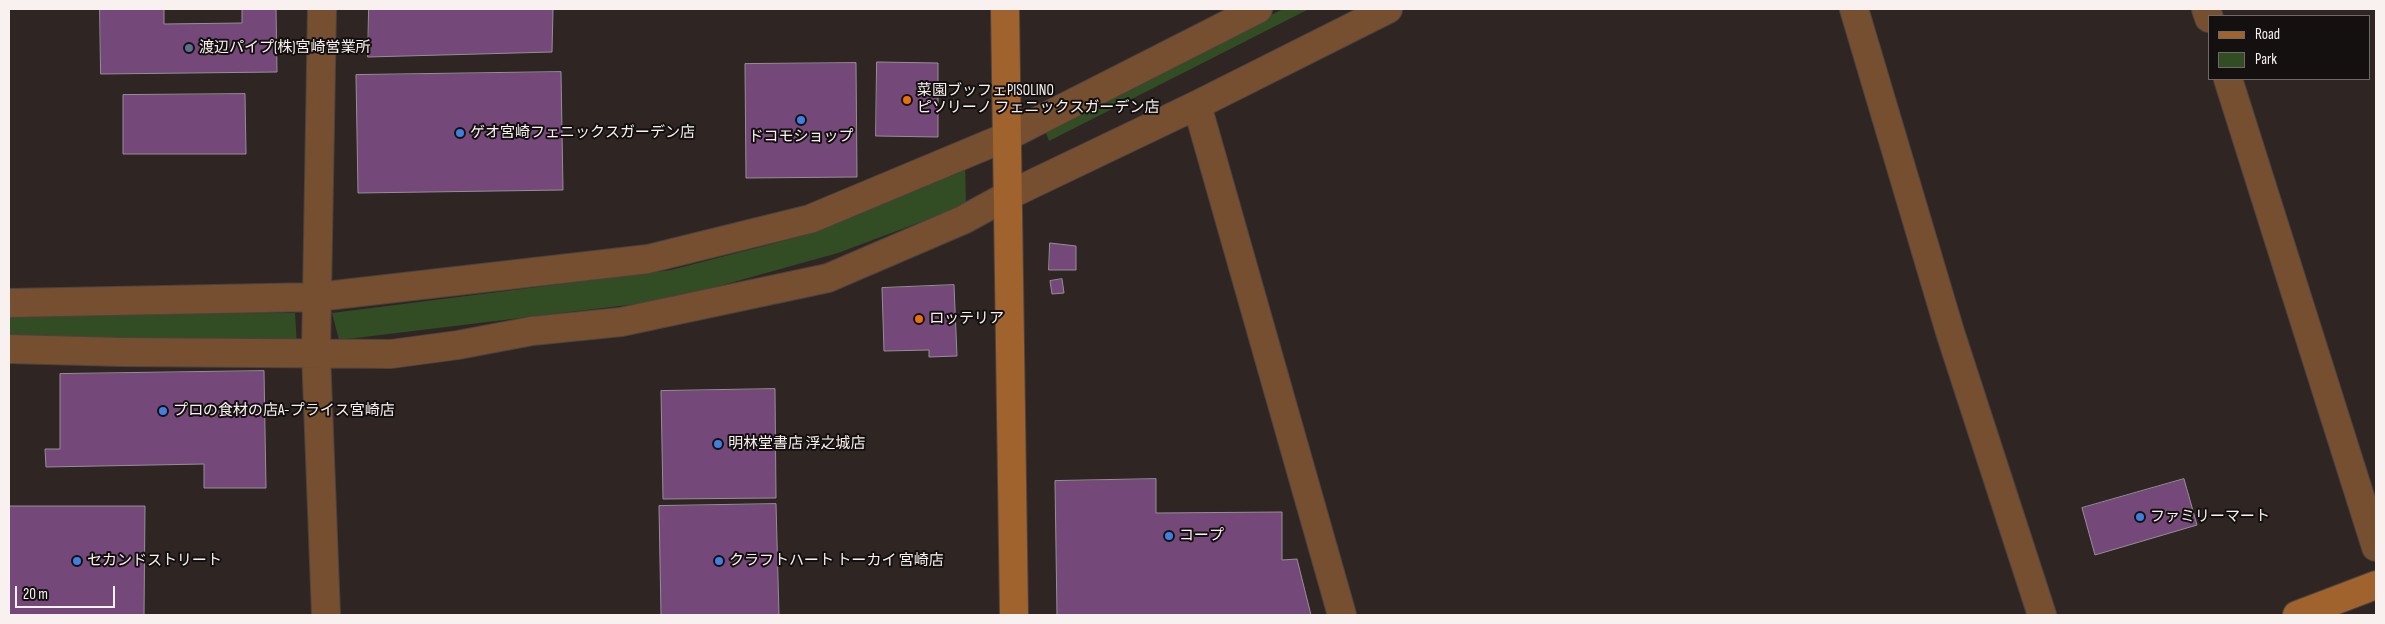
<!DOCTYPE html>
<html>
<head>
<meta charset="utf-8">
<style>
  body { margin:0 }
  #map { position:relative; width:2385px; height:624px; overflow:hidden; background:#2f2623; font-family:"Sofia Sans Condensed",sans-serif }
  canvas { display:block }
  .frame { position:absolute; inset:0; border:10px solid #f8f1ef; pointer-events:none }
  .legend { position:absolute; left:2208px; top:15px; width:162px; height:65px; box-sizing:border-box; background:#14100f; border:1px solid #6f6a69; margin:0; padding:6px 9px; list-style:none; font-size:15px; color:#f8f1ef }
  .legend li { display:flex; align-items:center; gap:10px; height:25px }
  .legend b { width:25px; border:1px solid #6f6a69 }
  .scale { position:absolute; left:15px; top:586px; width:100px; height:22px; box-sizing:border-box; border:2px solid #f8f1ef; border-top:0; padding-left:6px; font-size:15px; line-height:18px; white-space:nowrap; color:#f8f1ef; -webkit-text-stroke:4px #14100f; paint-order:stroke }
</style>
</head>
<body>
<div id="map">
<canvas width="2385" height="624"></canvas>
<div class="frame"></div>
<ul class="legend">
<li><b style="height:6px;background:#a0632d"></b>Road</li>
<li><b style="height:14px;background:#324c24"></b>Park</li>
</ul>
<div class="scale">20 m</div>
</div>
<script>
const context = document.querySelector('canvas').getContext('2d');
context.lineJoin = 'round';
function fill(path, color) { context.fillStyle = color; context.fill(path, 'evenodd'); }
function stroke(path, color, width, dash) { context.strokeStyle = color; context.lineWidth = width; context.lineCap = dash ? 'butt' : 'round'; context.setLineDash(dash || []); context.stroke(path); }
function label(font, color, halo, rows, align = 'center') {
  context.font = font + ' "Sofia Sans Condensed","Noto Sans JP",sans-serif'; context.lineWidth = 4; context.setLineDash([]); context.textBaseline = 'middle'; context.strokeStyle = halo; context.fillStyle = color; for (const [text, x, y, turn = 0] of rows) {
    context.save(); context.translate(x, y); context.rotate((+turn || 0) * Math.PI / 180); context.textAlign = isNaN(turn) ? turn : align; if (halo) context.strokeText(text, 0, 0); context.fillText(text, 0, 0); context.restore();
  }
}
const green = new Path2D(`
  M1283,9H1309L1049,141L1045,130Z
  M965,163L966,205L838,253L669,300L339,340L332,313L671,270L814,233Z
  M295,313L297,345L9,341V314Z`);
const building = new Path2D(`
  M100,9H164V24L242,23V9H276L277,72L101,74Z
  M369,9H553L552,52L368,57Z
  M877,62L938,63V137L876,136Z
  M856,63L857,177L746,178L745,64Z
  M561,72L563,190L358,193L356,75Z
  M245,94L246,154H123V95Z
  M1050,243L1076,246V270H1049Z
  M1062,279L1064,293L1052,294L1050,281Z
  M954,285L957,356L929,357V350L884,351L882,288Z
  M264,371L266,488H204V464L46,467L45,449H60V374Z
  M775,389L776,498L663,499L661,391Z
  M1156,479V513L1282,512V560L1297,559L1311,615H1057L1055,481Z
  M2184,479L2197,525L2095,555L2082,508Z
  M776,504L779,615H661L659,506Z
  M9,506H145L144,615H9Z`);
const street = new Path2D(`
  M322,9L316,353L326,615
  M1854,9L1950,332L2042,615
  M2206,9L2209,18
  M2228,79L2376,547
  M1197,105L1342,615
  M9,303L317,297L648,259L810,219L1006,137L1258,9
  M9,349L121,352L391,354L458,345L532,331L621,322L828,278L963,220L1007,196L1197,105L1388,9`);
const secondary = new Path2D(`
  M1005,9L1014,615
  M2297,615L2376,585`);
const markers = [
  [189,48,5,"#5c6f8a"],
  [907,100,5,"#e8710a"],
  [801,120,5,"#3f7fe0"],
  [460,133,5,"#3f7fe0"],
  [919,319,5,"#e8710a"],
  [163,411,5,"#3f7fe0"],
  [718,444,5,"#3f7fe0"],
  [2140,517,5,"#3f7fe0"],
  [1169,536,5,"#3f7fe0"],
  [77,561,5,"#3f7fe0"],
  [719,561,5,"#3f7fe0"]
];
const poiNames = [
  ["渡辺パイプ(株)宮崎営業所",199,48],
  ["菜園ブッフェPISOLINO",917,91],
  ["ピソリーノ フェニックスガーデン店",917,108],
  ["ゲオ宮崎フェニックスガーデン店",470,133],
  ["ドコモショップ",801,137,"center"],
  ["ロッテリア",929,319],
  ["プロの食材の店A-プライス宮崎店",173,411],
  ["明林堂書店 浮之城店",728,444],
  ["ファミリーマート",2150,517],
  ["コープ",1179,536],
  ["セカンドストリート",87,561],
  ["クラフトハート トーカイ 宮崎店",729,561]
];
fill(green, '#324c24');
fill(building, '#75487a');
stroke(building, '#968e97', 1);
stroke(street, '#4b4240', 30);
stroke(secondary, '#4b4240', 30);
stroke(street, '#754f2f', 28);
stroke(secondary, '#a0632d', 28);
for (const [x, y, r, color] of markers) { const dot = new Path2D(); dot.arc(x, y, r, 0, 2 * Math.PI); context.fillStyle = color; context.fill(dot); stroke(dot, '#14100f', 2); }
label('15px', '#f8f1ef', '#14100f', poiNames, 'left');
</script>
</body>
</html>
